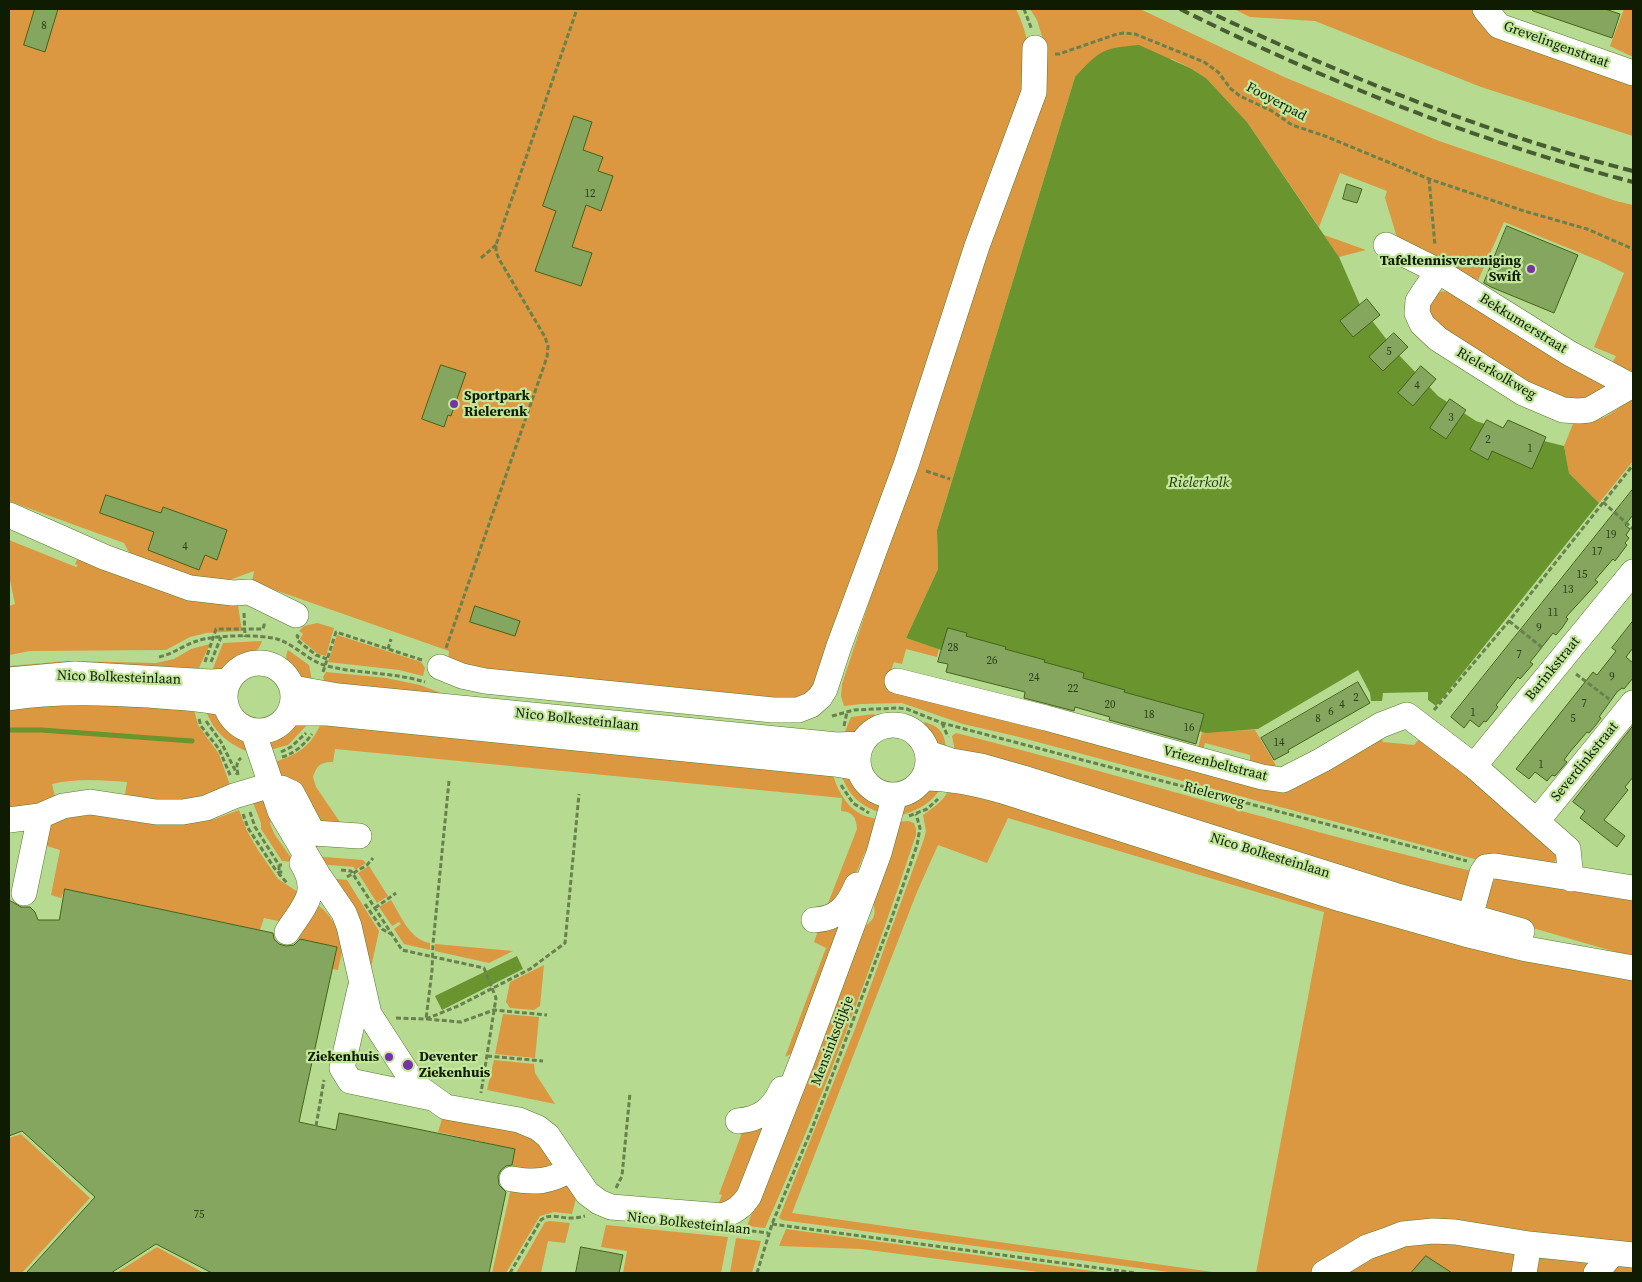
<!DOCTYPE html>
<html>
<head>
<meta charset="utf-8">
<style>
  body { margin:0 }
  #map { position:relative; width:1642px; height:1282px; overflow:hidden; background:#b6da90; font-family:"Source Serif 4",serif }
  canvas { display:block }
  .frame { position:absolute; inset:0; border:10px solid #101c01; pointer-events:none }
</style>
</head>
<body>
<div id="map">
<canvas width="1642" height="1282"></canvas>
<div class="frame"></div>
</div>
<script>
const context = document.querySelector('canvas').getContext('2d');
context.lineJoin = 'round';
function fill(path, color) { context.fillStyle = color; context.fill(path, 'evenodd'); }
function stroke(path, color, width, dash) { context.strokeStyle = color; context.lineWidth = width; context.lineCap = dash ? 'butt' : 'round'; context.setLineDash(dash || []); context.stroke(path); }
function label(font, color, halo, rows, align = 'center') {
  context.font = font + ' "Source Serif 4",serif'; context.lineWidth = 4.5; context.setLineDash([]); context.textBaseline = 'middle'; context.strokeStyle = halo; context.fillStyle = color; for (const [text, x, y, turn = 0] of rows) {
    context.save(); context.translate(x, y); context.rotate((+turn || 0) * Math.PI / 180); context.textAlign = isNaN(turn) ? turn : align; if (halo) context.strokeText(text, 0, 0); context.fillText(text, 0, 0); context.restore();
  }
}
const green = new Path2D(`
  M9,9H1016C1032,43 1029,58 1027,95L819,691L783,704L503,675L448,662L449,651L252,582L254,571L213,586L131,556L124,543L9,501Z
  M1030,9H1140L1284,77L1439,141L1616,201L1633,205V378L1611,365L1616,356L1594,347L1624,273L1600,261L1504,222L1476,285L1399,244L1385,198L1387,191L1340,173L1319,227L1247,122L1206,78L1190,68L1172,59L1075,77L937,530L938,569L906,638L939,649L937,657L906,649L902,664L894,662L886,685L1281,793L1381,736L1383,742L1414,745L1421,737L1557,846V859L1552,864L1482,861L1015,736L963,724L902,703L861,704L844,706L841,696L842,684L988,242L1045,46L1037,20Z
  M1234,9H1476L1625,70L1633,57L1610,46L1624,9H1633V136L1481,87L1315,21L1250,17Z
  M1324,235L1366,250L1339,257Z
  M1456,291L1617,385L1572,407L1468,350L1420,305L1430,292Z
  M1633,398V461L1599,503L1569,473L1564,446L1573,424C1588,422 1601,421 1613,412C1621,408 1624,401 1633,398Z
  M9,540L76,567L78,565L75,564L78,558L237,599L242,631L206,633L190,637L166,650L30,651L9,655V606L15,604L9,576Z
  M317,623L334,628L326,656L318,654L300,639L303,634L299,631L304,626Z
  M337,635L421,662L425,668L423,676L399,670L328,662Z
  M262,641C259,653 248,656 238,661C228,667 222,671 210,676L223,643Z
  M210,644L198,670L9,675V666L67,661L156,663L174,659L191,649Z
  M288,650L309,665L313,686C309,684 302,682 298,679C290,672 283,660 288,650Z
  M326,672L386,678L420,685L446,695L326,685L323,677Z
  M64,698L194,710L198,725L219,754L231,788L203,798L182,800L160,801L125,795L127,782C101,780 77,778 52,784L55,797L21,809L9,810V704Z
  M205,708L219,714L227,725L246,740L251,753C228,744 213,732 205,708Z
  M874,714L876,722L868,726L859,735L842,739L851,717Z
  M925,722C943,728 944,734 947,752L934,745L921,728Z
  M296,723L307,725L288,745L266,751C266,739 274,739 282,733C287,730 292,726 296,723Z
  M321,723L832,770C835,786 845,805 859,813C865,817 874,818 882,820L876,847L865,852L845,900L825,911L857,829C856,817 853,812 841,811L842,798L335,749L333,762C321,762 317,765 313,777L316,787L346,831L319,830L292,782L273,770L275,762C298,754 311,747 321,723Z
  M1255,730L1281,774L1250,767V755L1205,743L1201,757L1196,756L1202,732Z
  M956,733C1130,777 1301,831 1476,872L1468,896L1457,904L955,751L952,736Z
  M840,771L850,775L857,781L863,790L872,797L883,801L884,814C860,806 848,796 840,771Z
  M942,786C933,802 919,810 902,815L904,804L928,789Z
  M950,786L1633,979V1247L1443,1225L1314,1273H1256L1324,912L1008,818L987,863L938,845L917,892L792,1213L1220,1273H1176L782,1220L779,1218L855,1029L924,839L926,831L923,815C934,807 946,800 950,786Z
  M261,798L267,802L272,810L270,824L275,835L294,862L282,861L261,829V823L252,800Z
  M239,810L247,831L258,850L278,879L304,896L279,923L278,921L264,918L260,930L65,889L61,898L51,895L60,850L44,845L50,825C65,817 81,815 97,815L194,823L215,819Z
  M908,821L914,823L916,829V835C872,968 822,1100 765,1228L747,1226L857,931C875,921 879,915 870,896L894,822Z
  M312,856L363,860L366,863L355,870L354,867L318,864Z
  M369,866L388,896L377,903L358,873Z
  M1497,876L1633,897V957L1505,920L1487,911C1485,898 1489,887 1497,876Z
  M327,878L347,880L379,931L369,977Z
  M391,900C401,916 410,940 430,943V950L404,944L394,929L401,924L399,922L392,926L379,907Z
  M319,906C332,916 342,933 342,951C341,957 339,964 338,970L332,969L336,947L298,939Z
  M844,920L801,1049L785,1057L826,948L814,942L819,928Z
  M435,944L513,951L489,963L435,951Z
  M544,965L540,1006L534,1010L510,1008L506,1002L510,982Z
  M503,1014L539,1017L535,1058L495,1054Z
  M494,1060L534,1064L535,1073L555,1104L487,1090Z
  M443,1116L522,1133C543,1144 546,1152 558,1172L511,1171L515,1149L438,1132Z
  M773,1120L752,1182L715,1212L722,1195L719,1194L743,1130Z
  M21,1134L90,1198L22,1273H9V1138Z
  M566,1184L576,1198L572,1214L554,1212L540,1216L506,1273H492L511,1188Z
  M550,1221L570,1223L565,1243L548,1241L541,1273H516L545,1222Z
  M606,1225L728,1237L721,1273H623L627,1251L601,1247Z
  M786,1229L1107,1273H1046L861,1249L779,1246Z
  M1417,1237L1633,1265V1273H1334Z
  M736,1238L761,1241L752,1273H730Z
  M157,1247L204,1273H116Z`);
const water = new Path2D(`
  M1139,45L1190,68L1206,78L1247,122L1339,257L1360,305L1397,353L1438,396L1476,421L1512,433L1564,446L1569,473L1599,503L1436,706L1428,700V692L1383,693L1382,701H1371L1370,693L1358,670L1258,729L1206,733L1049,687L906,638L938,569L937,530L1075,77C1100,50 1103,48 1139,45Z
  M517,956L523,969L442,1010L435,996Z`);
const stream = new Path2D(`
  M9,730H41L192,741`);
const building = new Path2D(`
  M35,9H58L45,52L24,45Z
  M1533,9H1605L1620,14L1612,38L1533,11Z
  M574,116L592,122L583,150L603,157L598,171L613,176L601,211L586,205L572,247L592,253L581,286L535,271L556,211L543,206Z
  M1347,184L1362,189L1357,203L1343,199Z
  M1507,226L1578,255L1554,313L1491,287L1484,283Z
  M1367,299L1380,315L1353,337L1340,321Z
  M1394,333L1408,347L1383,371L1369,357Z
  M441,365L466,373L451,416L448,415L444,427L422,419Z
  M1421,366L1436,379L1413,406L1398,393Z
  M1450,399L1466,410L1446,439L1430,428Z
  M1487,420L1503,428L1508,420L1546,437L1532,469L1492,451L1488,460L1470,450Z
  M1633,489V515L1625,525L1630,529L1626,535L1629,538L1625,543L1627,545L1615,561L1613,559L1595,580L1598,582L1566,617L1568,619L1562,628L1556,635L1553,633L1535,656L1530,662L1533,664L1520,679L1518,677L1501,699L1496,705L1498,707L1486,722L1484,721L1479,727L1470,720L1464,728L1451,717Z
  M106,495L161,513L163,507L227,530L217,560L205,555L199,570L148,550L154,532L100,513Z
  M475,606L520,621L515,636L470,622Z
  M1633,621V648L1626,657L1633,663V678L1624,689L1622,688L1617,692L1599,717L1601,718L1595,726L1589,733L1587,732L1569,753L1564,760L1567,762L1555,776L1552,775L1547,781L1535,772L1529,779L1516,769L1593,672L1597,675L1616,651L1612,648Z
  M948,628L967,633L966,636L1006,647L1005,649L1045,660L1044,662L1084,673L1083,678L1125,690L1124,692L1204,714L1196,744L1109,720L1110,717L1075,707L1074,711L1024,698L1025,692L946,672L948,664L938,662Z
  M1358,682L1370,703L1288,750L1289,752L1274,760L1261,738Z
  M1633,726V777L1625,787L1628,790L1604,820L1625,836L1617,847L1580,818L1585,811L1573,802Z
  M65,889L273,933L274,939L279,944L286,946L294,945L300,939L337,947L299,1122L336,1130L339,1113L515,1149L512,1165L506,1166L501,1170L498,1176L499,1185L506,1192L489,1273H212L156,1244L111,1273H26L95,1197L22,1131L9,1136V900L21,907H30L35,912L38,920H59Z
  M581,1247L623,1255L619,1273H576Z
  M1426,1256L1452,1273H1411Z`);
const path = new Path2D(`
  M1024,9L1032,30
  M1055,54H1059L1117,34L1124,33L1135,34L1204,62L1218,72L1231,89L1240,96L1272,111L1292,125L1325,136L1429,179L1524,211L1587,229L1633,249
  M1429,179L1435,246
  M481,258L496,245
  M926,471L950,479
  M1603,502L1633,529
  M244,613L245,637
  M1509,621L1544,649
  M296,635L298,636L297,640L316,655L327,659
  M446,648L547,357L548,346L545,337L499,259L496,252V245L577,9
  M388,649L391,639
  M159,657C173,654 184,645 197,641C214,635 260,634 277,639C296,645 308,661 327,666C359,674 393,672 425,682
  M205,662L216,629H263L264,625H267
  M211,662L221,637
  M323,672L336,632L422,660
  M1576,674L1609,699
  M1434,710L1509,621L1633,465
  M832,716L854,710L898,708L907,709L942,723L1467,861
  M199,719L201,726L219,749L231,777
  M206,721L221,742L237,774
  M942,723L948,737
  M844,726L847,712
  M281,752L291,747L306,733
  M282,757C295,753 304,745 312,734
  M238,775C237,768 235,763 241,758
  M449,781L433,944L432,971L426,1019L461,1022L494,1010L547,1015
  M841,785L853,803L869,813
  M250,812L255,827L279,865H282
  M243,814L248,828L275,869L278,872H283
  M909,816L927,809L938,799
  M279,865V874L287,883
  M341,870L351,871L402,950L484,968L496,998L481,1093
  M347,877L367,865L373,858
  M365,904L382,929L391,934
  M375,908L396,893
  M396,1018L426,1019L458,1006L530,969L565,943L579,794
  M487,1056L543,1061
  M316,1126L324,1080
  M616,1188L622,1176L630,1093
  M772,1224L1136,1273
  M744,1230L768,1233
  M510,1273L541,1220C551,1212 561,1219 573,1218C577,1218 581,1217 585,1216
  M757,1273L772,1224L813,1126L890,923L917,845L920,828L916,814`);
const minor = new Path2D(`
  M1485,9L1499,26L1633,73
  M1386,245L1438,271L1569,353L1633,387
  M1438,271L1418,301L1417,313L1422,324L1438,339L1523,393L1563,410L1579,411L1589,410L1631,386
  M9,515L104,557L190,588L233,593L249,592L296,615
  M225 697a34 34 0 1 1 68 0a34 34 0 1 1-68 0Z
  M440,667L462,676L485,681L773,710H798L811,705L820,697L825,689L839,646L906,465L977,246L1034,92L1035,48
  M9,680L75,674L211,682L229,681
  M897,681L1046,718L1262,777L1283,780L1322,760L1381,725L1407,715L1474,766L1568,849L1571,879
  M293,688L338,696L837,745L862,744
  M9,698C60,690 110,693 161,696C182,698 205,698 225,704
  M290,713H327L835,764L859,768
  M858 760a35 35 0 1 1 70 0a35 35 0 1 1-70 0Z
  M253,731L280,811L318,875L344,913L349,926L369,1014L415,1085L446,1107L519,1120L538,1128L548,1136L587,1193L599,1202L611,1207L723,1216C735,1211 742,1207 749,1196L802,1061L879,853L895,795
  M928,753L952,761L981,766L1023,778L1394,895L1522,931
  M1474,766L1633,572
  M923,778C952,778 979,784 1006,792L1341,899L1465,934L1527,949L1633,968
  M281,788L292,793L313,833L359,836
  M9,820L40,816L63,806L90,802L156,812H183L206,808L234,796L271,785
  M1537,821L1633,703
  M24,893L40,816
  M814,920C838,919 848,906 857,885
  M287,932C303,907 321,893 302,863
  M1466,932L1482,873L1486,867L1495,866L1633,888
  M360,989L342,1068L350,1081L432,1098
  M738,1121C761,1119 773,1109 782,1089
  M512,1179C535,1183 549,1182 570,1170
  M1324,1273L1367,1247L1390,1239L1403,1234L1433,1231L1455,1232L1529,1244L1633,1255
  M1524,1273L1529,1244
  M1596,1273L1613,1253`);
const rail = new Path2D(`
  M1180,9C1325,81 1476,141 1633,182
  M1203,9C1341,75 1484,133 1633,171`);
const markers = [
  [1531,269,5,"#7932a5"],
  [454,404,5,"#7932a5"],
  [389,1057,5,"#7932a5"],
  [408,1065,6,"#7932a5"]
];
const numberNames = [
  ["8",44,26],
  ["12",590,194],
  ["5",1389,352],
  ["4",1417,386],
  ["3",1451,418],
  ["2",1488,440],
  ["1",1530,449],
  ["19",1611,535],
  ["4",185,547],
  ["17",1597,552],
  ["15",1582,575],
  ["13",1568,590],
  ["11",1553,613],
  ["9",1539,628],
  ["28",953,648],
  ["7",1519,655],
  ["26",992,661],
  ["9",1612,677],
  ["24",1034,678],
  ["22",1073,689],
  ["2",1356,698],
  ["7",1584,704],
  ["20",1110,705],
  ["4",1342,705],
  ["6",1331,712],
  ["1",1473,713],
  ["18",1149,715],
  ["8",1318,719],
  ["5",1573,719],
  ["16",1189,728],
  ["14",1279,743],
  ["1",1541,765],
  ["75",199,1215]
];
const streetNames = [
  ["Grevelingenstraat",1556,45,20],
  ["Fooyerpad",1276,102,28],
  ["Bekkumerstraat",1523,324,32],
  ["Rielerkolkweg",1496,374,30],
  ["Barinkstraat",1553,669,-51],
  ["Nico Bolkesteinlaan",119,678,2],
  ["Nico Bolkesteinlaan",577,720,6],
  ["Severdinkstraat",1585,762,-51],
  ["Vriezenbeltstraat",1215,764,14],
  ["Rielerweg",1214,795,15],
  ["Nico Bolkesteinlaan",1270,856,17],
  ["Mensinksdijkje",833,1041,-69],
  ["Nico Bolkesteinlaan",689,1224,6]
];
const poiNames = [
  ["Tafeltennisvereniging",1521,261],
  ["Swift",1521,277],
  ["Sportpark",464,396,"left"],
  ["Rielerenk",464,412,"left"],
  ["Ziekenhuis",379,1057],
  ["Deventer",419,1057,"left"],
  ["Ziekenhuis",419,1073,"left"]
];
const waterNames = [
  ["Rielerkolk",1199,483]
];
fill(green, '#dc9741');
fill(water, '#6a942e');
stroke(stream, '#6a942e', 5);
fill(building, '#84a65e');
stroke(building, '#45631a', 1);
stroke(minor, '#597831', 26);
stroke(path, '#69824d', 3, [5, 2.5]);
stroke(minor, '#fff', 25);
stroke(rail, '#485c31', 4, [10, 5]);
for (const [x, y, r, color] of markers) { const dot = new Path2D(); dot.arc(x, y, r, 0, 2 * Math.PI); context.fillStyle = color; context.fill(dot); stroke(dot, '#c3e79c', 2); }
label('11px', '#2d3e18', null, numberNames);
label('14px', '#101c01', '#c3e79c', streetNames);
label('bold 14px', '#101c01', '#c3e79c', poiNames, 'right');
label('italic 15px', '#25370d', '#c3e79c', waterNames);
</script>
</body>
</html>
